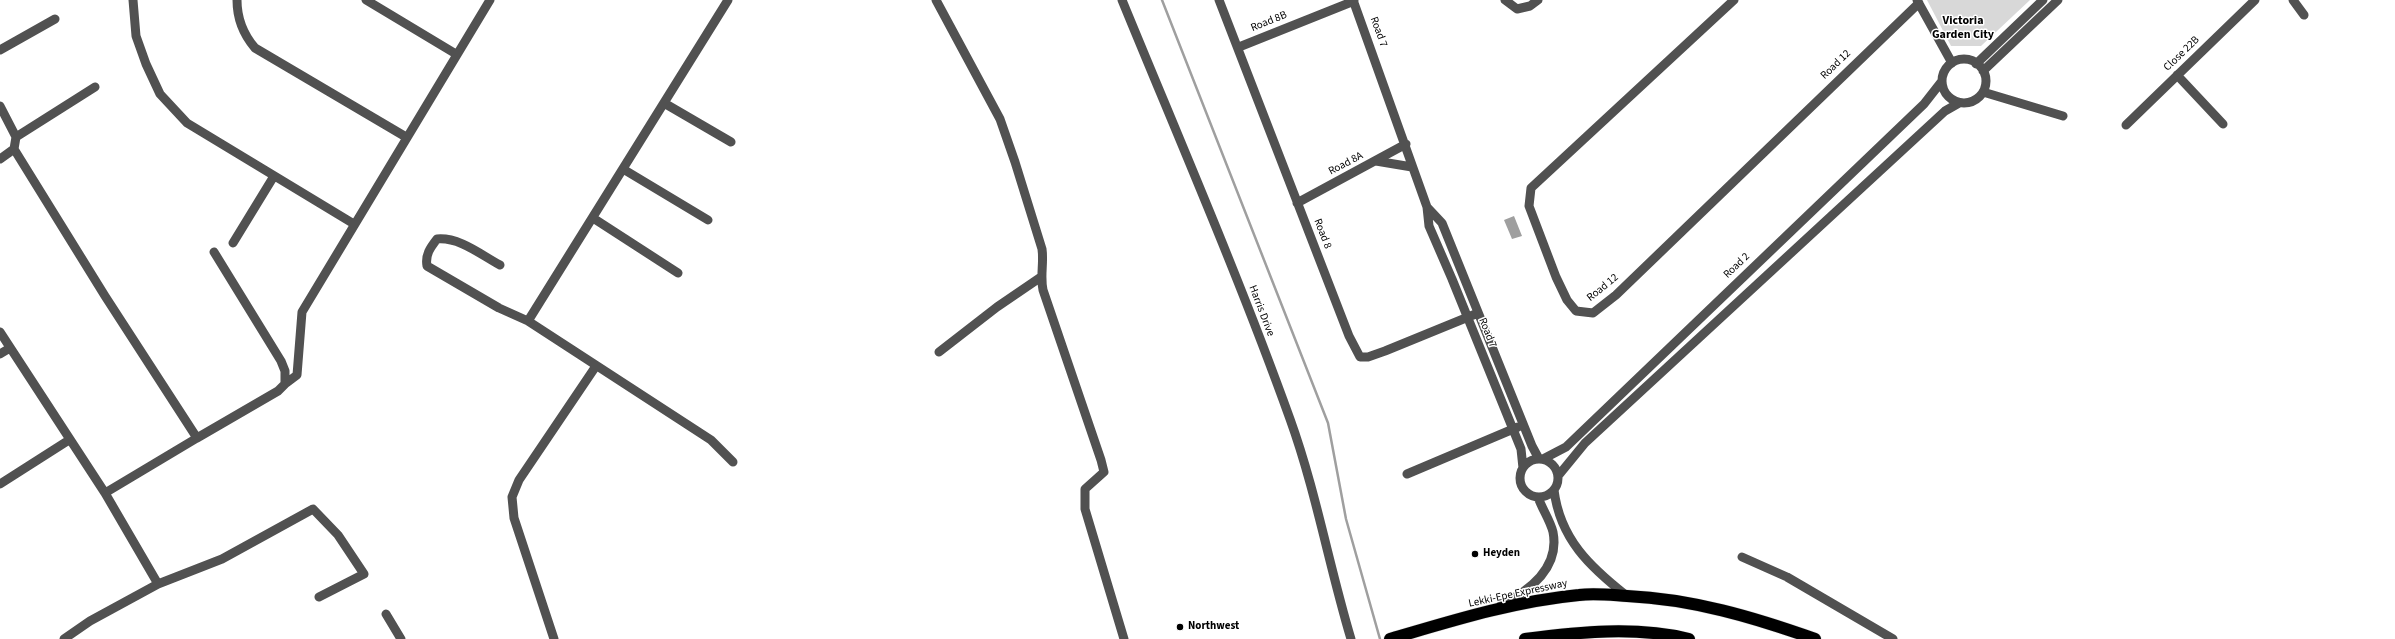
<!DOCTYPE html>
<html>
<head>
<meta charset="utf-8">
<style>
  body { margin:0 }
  canvas { display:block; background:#fff }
</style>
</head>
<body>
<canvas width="2395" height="639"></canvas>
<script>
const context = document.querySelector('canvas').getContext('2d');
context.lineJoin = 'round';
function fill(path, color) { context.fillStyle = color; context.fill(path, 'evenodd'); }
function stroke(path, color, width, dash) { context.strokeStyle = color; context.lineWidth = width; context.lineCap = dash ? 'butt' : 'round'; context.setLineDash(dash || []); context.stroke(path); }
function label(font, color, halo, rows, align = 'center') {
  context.font = font + ' "Source Sans 3",sans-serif'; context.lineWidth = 3; context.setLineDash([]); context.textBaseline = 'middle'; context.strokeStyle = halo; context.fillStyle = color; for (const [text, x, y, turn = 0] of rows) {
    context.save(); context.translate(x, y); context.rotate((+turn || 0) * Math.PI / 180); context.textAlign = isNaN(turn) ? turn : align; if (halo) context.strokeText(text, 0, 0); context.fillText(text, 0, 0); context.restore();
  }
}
const green = new Path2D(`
  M1927,0H2030L1981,46H1951Z`);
const water = new Path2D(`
  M1514,216L1522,236L1512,239L1504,220Z`);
const stream = new Path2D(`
  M1162,0L1328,423L1346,519L1380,639`);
const minor = new Path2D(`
  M133,0L136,36L146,64L160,94L187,123L354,224
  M237,0C237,19 243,34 255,48L406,137
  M366,0L456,54
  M936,0L1000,119L1015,162L1042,249C1044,263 1040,276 1043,290L1101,460L1104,472L1085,489V509L1124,639
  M1122,0C1179,139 1239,277 1290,419C1316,491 1329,566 1351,639
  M1219,0L1349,336L1360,357H1368L1385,351L1478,313
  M1353,0L1427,207L1429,226L1452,279L1521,449L1523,468
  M1505,0L1517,9L1530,6L1538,0
  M1734,0L1531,188L1529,206L1556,277L1567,300L1576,311L1593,313L1616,295L1919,3
  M1917,0L1952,63
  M2293,0L2304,15
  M1239,47L1354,1
  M0,50L55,19
  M1942 81a22 22 0 1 1 44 0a22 22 0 1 1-44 0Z
  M1976,64L2043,0
  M1983,71L2058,0
  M2177,75L2223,124
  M1983,92L2063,116
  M664,103L731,142
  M0,106L16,137L14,149L0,159
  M2126,125L2255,0
  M16,137L95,87
  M14,149L105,296L197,438L105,493
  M1376,161L1412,167
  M623,169L708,220
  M1297,203L1406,144
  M1427,207L1442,223L1532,446L1539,459
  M593,218L678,273
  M233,243L274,176
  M500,265C481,255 460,237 437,239C430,248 425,255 427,266L499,308L528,321L711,440L733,462
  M528,321L728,0
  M0,332L105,493L158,584L90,621L64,639
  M939,352L997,307L1041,277
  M0,354L10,348
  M285,384L297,375L302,312L490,0
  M197,438L278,391L285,384V371L281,361L214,252
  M1543,459L1566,447L1924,104L1942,81
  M1520 478a19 19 0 1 1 38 0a19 19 0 1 1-38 0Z
  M1407,474L1518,427
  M1558,476L1585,443L1945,111L1959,103
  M0,484L69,440
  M1554,490C1560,539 1590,567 1627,596
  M1742,557L1787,577L1893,639
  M158,584L222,559L313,509L338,535L364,574L319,597
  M1501,605C1529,591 1560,568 1553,532C1550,520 1542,509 1538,497
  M386,614L401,639
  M554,639L514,518L512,497L519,480L596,366`);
const highway = new Path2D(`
  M1390,639C1451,621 1515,601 1579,595C1595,593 1611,595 1627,596C1692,599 1753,617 1815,639
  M1525,639C1579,632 1636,626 1689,639`);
const markers = [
  [1475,554,4,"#000"],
  [1180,627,4,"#000"]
];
const streetNames = [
  ["Road 8B",1269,22,-22],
  ["Road 7",1378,32,70],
  ["Close 22B",2182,54,-44],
  ["Road 12",1836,65,-44],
  ["Road 8A",1346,164,-28],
  ["Road 8",1322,234,69],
  ["Road 2",1737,266,-44],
  ["Road 12",1603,288,-39],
  ["Harris Drive",1261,311,69],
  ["Road 7",1487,333,68],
  ["Lekki-Epe Expressway",1518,594,-12]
];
const poiNames = [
  ["Heyden",1483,554],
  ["Northwest",1188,627]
];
const neighbourhoodNames = [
  ["Victoria",1963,21],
  ["Garden City",1963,35]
];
fill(green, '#d8d8d8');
fill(water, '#9f9f9f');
stroke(stream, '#9f9f9f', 2.5);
stroke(highway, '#dbdbdb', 13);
stroke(minor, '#515151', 9);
stroke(highway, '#000', 12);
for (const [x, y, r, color] of markers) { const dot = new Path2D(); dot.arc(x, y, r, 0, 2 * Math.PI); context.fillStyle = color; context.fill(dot); stroke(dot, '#fff', 1.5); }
label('11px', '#000', '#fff', streetNames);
label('bold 11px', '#000', '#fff', poiNames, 'left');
label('bold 12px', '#000', '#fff', neighbourhoodNames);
</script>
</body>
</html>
